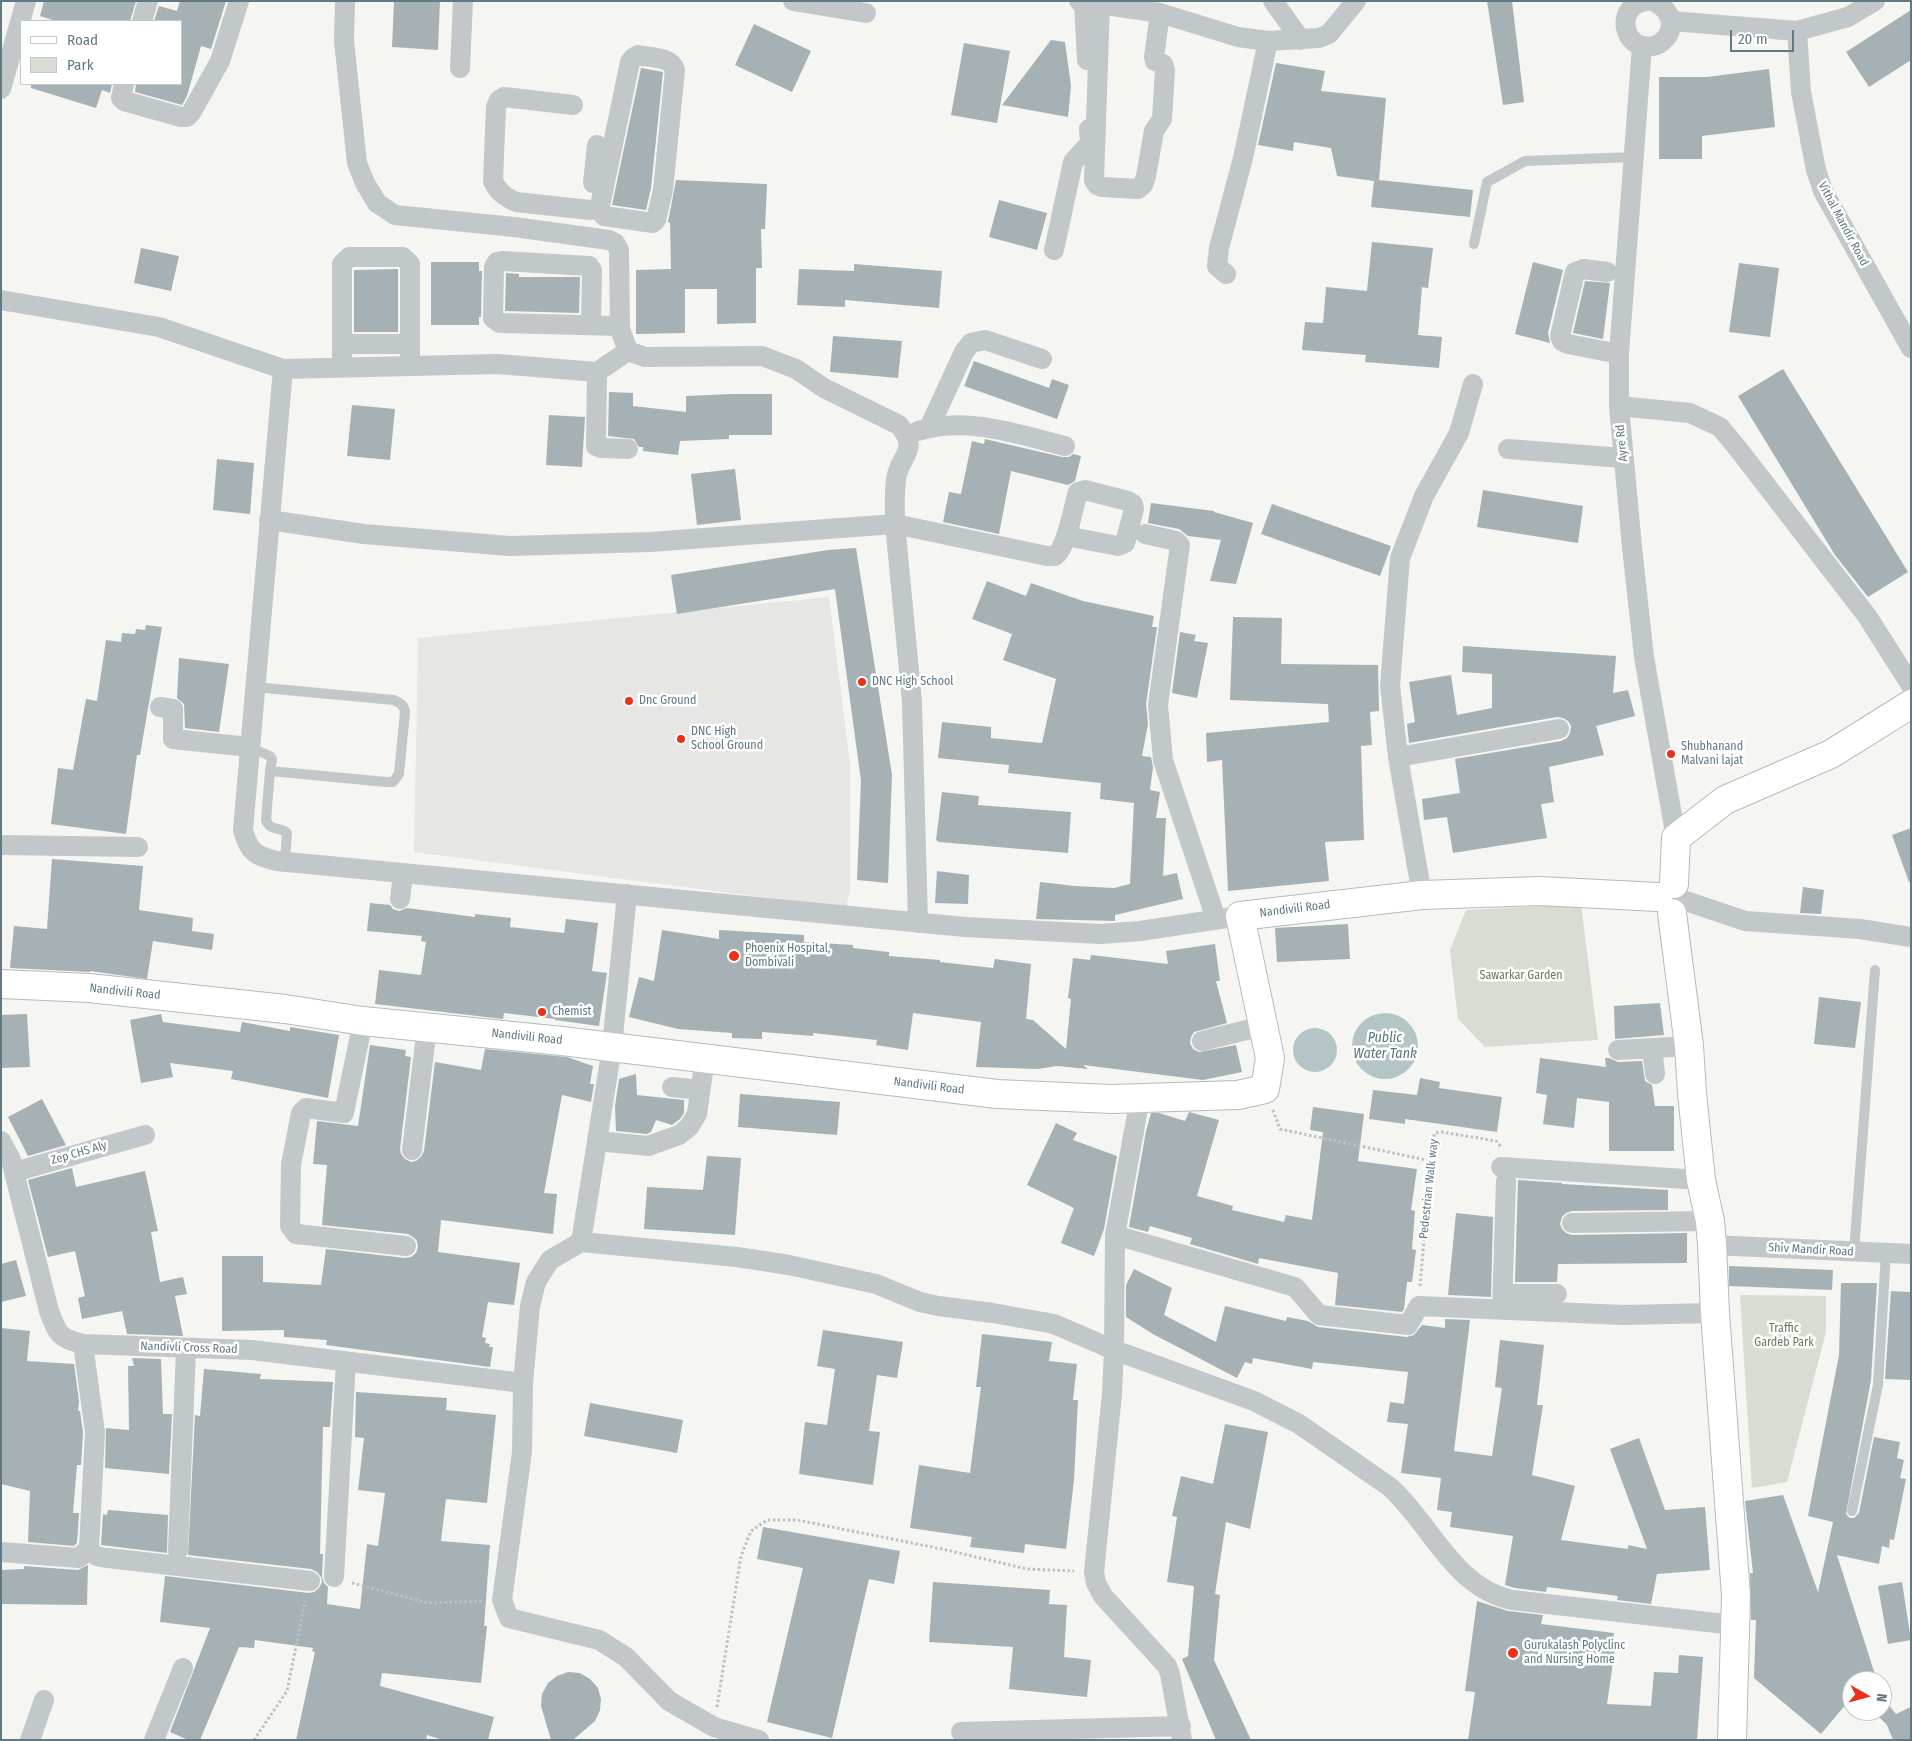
<!DOCTYPE html>
<html>
<head>
<meta charset="utf-8">
<style>
  body { margin:0 }
  #map { position:relative; width:1912px; height:1741px; overflow:hidden; background:#f5f5f1; font-family:"Fira Sans Condensed",sans-serif }
  canvas { display:block }
  .frame { position:absolute; inset:0; border:2px solid #627984; pointer-events:none }
  .legend { position:absolute; left:20px; top:20px; width:162px; height:65px; box-sizing:border-box; background:#fff; border:1px solid #c0c9ce; margin:0; padding:6px 9px; list-style:none; font-size:15px; color:#627984 }
  .legend li { display:flex; align-items:center; gap:10px; height:25px }
  .legend b { width:25px; border:1px solid #c0c9ce }
  .north { position:absolute; left:1842px; top:1671px; width:50px; height:50px; box-sizing:border-box; background:#fff; border:1px solid #c0c9ce; border-radius:50%; rotate:97deg; font-size:14px; font-weight:700; line-height:20px; text-align:center; color:#627984 }
  .north::after { content:''; display:block; margin:auto; width:18px; height:22px; background:#ed3119; clip-path:polygon(50% 0,100% 100%,50% 72%,0 100%) }
  .scale { position:absolute; left:1730px; top:30px; width:64px; height:22px; box-sizing:border-box; border:2px solid #627984; border-top:0; padding-left:6px; font-size:15px; line-height:18px; white-space:nowrap; color:#627984; -webkit-text-stroke:4px #fff; paint-order:stroke }
</style>
</head>
<body>
<div id="map">
<canvas width="1912" height="1741"></canvas>
<div class="frame"></div>
<ul class="legend">
<li><b style="height:6px;background:#fff"></b>Road</li>
<li><b style="height:14px;background:#d7ddd2"></b>Park</li>
</ul>
<div class="north">N</div>
<div class="scale">20 m</div>
</div>
<script>
const context = document.querySelector('canvas').getContext('2d');
context.lineJoin = 'round';
function fill(path, color) { context.fillStyle = color; context.fill(path, 'evenodd'); }
function stroke(path, color, width, dash) { context.strokeStyle = color; context.lineWidth = width; context.lineCap = dash ? 'butt' : 'round'; context.setLineDash(dash || []); context.stroke(path); }
function label(font, color, halo, rows, align = 'center') {
  context.font = font + ' "Fira Sans Condensed",sans-serif'; context.lineWidth = 5; context.setLineDash([]); context.textBaseline = 'middle'; context.strokeStyle = halo; context.fillStyle = color; for (const [text, x, y, turn = 0] of rows) {
    context.save(); context.translate(x, y); context.rotate((+turn || 0) * Math.PI / 180); context.textAlign = isNaN(turn) ? turn : align; if (halo) context.strokeText(text, 0, 0); context.fillText(text, 0, 0); context.restore();
  }
}
const built = new Path2D(`
  M829,597L850,764V890L846,908L414,852L418,638Z`);
const green = new Path2D(`
  M1581,904L1598,1040L1485,1047L1458,1019L1450,950L1466,910Z
  M1740,1295L1826,1296V1332L1787,1482L1752,1488Z`);
const water = new Path2D(`
  M1352 1046a33 33 0 1 1 66 0a33 33 0 1 1-66 0Z
  M1293 1050a22 22 0 1 1 44 0a22 22 0 1 1-44 0Z`);
const building = new Path2D(`
  M44,1H136L130,21H56L40,16Z
  M180,1H226L211,49L201,46L187,96L182,105L135,92L136,84H181V21H154L159,6L177,11Z
  M394,1H440L438,50L392,47Z
  M1487,1H1512L1524,102L1503,105Z
  M1911,10V60L1869,87L1846,52Z
  M754,24L811,51L792,92L735,65Z
  M1051,40L1065,42L1071,86L1068,117L1002,105Z
  M964,43L1010,51L997,123L951,115Z
  M1276,63L1325,71L1321,91L1386,98L1379,180L1473,190L1470,217L1371,207L1374,181L1337,176L1331,148L1294,142L1293,151L1258,145Z
  M641,68L663,72L651,188L646,210L612,205Z
  M1769,69L1775,127L1702,136V159H1659V77H1707Z
  M31,84H112L110,93L102,90L96,108L31,88Z
  M676,180L767,184L765,229H761L762,268H756V323L717,324V289H685V333L636,334V270L671,269L670,223L668,222Z
  M999,200L1047,213L1037,250L989,237Z
  M1372,242L1433,248L1428,288L1422,287L1418,335L1442,337L1439,368L1365,362L1366,355L1302,350L1305,322L1323,323L1326,287L1367,291Z
  M141,248L179,256L171,291L134,283Z
  M431,262H479V271H482L481,317H479V325H431Z
  M1533,262L1563,270L1548,333L1550,343L1515,334Z
  M1739,263L1779,268L1770,337L1729,332Z
  M854,264L942,271L939,308L845,300V307L797,305L799,269L854,271Z
  M398,269V332H354V270Z
  M506,273L519,274V277H580L579,313L505,311Z
  M1585,281L1610,283L1603,339L1573,333Z
  M833,336L902,341L898,378L830,372Z
  M974,361L1049,388L1052,379L1069,385L1057,419L964,386Z
  M1783,369L1908,572L1868,597L1835,555L1738,396Z
  M609,392L633,393V406L686,412V396L732,394H772V435H729V439L680,441L678,455L643,451V447H639L634,439L608,436Z
  M352,405L395,409L390,460L347,456Z
  M549,415L585,417L582,467L546,465Z
  M985,439L1062,457H1069L1073,454L1081,456L1075,481L1068,485L1011,471L999,534L943,522L949,492L961,494L972,441L984,444Z
  M217,459L254,463L250,514L213,510Z
  M735,469L741,520L697,525L691,474Z
  M1483,490L1583,506L1578,543L1477,527Z
  M1151,503L1214,511V512L1253,523L1236,584L1210,581L1221,540L1188,536L1179,529L1148,523Z
  M1272,504L1391,546L1380,576L1261,534Z
  M856,548L892,775L888,883L857,880L861,781L835,589L677,614L671,575L828,550Z
  M987,581L1026,596L1031,583L1083,601L1154,616L1152,627H1157L1146,704L1148,724L1142,756L1151,757L1153,767L1150,790L1160,792L1156,818H1166L1163,876L1177,873L1183,899L1115,915V921L1036,919L1040,882L1075,886L1114,888L1130,884L1134,803L1100,799L1101,783L1008,773L1009,765L938,758L942,722L991,727V738L1042,743L1056,679L1003,660L1012,634L972,619Z
  M1233,617L1282,618L1281,664L1378,665L1379,711L1370,712L1372,745L1361,746L1364,840L1325,842L1329,881L1228,891L1222,760L1207,762L1206,733L1329,722L1328,704L1230,700Z
  M146,625L162,627L140,755H137L126,834L51,824L58,768L73,770L86,699L97,701L106,640L121,642L122,633L135,634L136,629L145,630Z
  M1180,632L1196,635L1194,641L1208,643L1197,698L1172,693Z
  M1463,646L1616,656L1613,693L1628,690L1635,716L1596,726L1604,755L1549,767L1554,802L1541,804L1547,838L1453,853L1447,817L1424,820L1422,799L1460,793L1455,759L1561,741L1567,738L1570,733L1571,726L1568,721L1563,718L1557,717L1409,743L1407,724L1415,722L1409,682L1451,675L1457,715L1492,708V674L1462,672Z
  M179,658L229,664L219,732L185,728L184,704L177,698Z
  M942,792L979,796L978,805L1071,812L1068,853L939,842L936,840Z
  M1911,828V881L1909,882L1892,835Z
  M52,859L143,866L139,910L193,918L192,931L214,934L212,950L153,941L147,979L90,971V972L10,968L14,926L47,929Z
  M937,871L969,875L968,904L935,903Z
  M1803,887L1824,890L1821,914L1800,913Z
  M370,903L390,905L393,909L399,911L407,908L475,917V914L511,918L510,927L564,933L566,919L598,923L592,971L607,973L599,1026L555,1020V1019L504,1013L503,1019L375,1004L379,970L421,975L426,942L421,941L422,936L367,931Z
  M1348,924L1350,959L1277,962L1275,928Z
  M662,930L719,939V930L804,935V942L853,945V948L889,952V956L940,960V962L993,968L995,959L1031,964L1026,1019L1033,1020L1066,1049L1071,999L1068,998L1073,958L1090,960L1091,955L1168,964L1166,951L1215,944L1220,981H1216L1227,1023L1194,1032L1191,1037L1190,1043L1193,1049L1199,1052L1236,1045L1242,1072L1203,1080L1083,1065L1088,1069L1057,1066L1038,1069L976,1067L981,1022L913,1013L908,1050L876,1045L877,1040L813,1033V1036L762,1032V1039L732,1038V1033L678,1029L629,1017L639,977L654,981Z
  M1819,997L1861,1002L1855,1048L1814,1044Z
  M1660,1003L1664,1035L1615,1039L1614,1006Z
  M27,1014L30,1067L1,1068V1015Z
  M161,1014L163,1022L240,1032L242,1022L290,1031V1027L339,1035L328,1098L231,1079L233,1071L170,1063L173,1077L141,1083L130,1020Z
  M370,1045L406,1050L405,1056L411,1057L400,1149L401,1154L405,1159L411,1162L416,1161L421,1157L424,1151L435,1062L481,1070L485,1049L567,1057L593,1066L590,1084H594L591,1102L562,1095L544,1193L557,1194L553,1234L441,1220L438,1252L520,1263L514,1305L488,1302L482,1337L486,1338L485,1343L490,1344L489,1347H493L490,1367L326,1345L327,1340L284,1337V1330L222,1331V1256H263V1282L321,1285L326,1249L405,1258L411,1257L416,1253L418,1247L417,1241L413,1237L408,1234L322,1225L327,1165L313,1164L317,1121L358,1126Z
  M1540,1058L1606,1067L1605,1058H1609L1618,1062L1642,1061L1645,1081L1652,1085L1655,1106H1674V1151H1609V1102L1577,1098L1574,1128L1543,1124L1547,1095L1536,1093Z
  M636,1074L637,1095L684,1100V1113L680,1119L672,1125L656,1120L651,1132L647,1134L616,1131L615,1106L619,1079Z
  M1420,1078L1440,1082L1439,1088L1502,1097L1497,1132L1405,1119V1124L1369,1119L1373,1090L1417,1095Z
  M740,1094L840,1102L837,1135L738,1127Z
  M42,1099L66,1145L28,1156L8,1117Z
  M1313,1107L1364,1114L1358,1161L1417,1169L1411,1210L1415,1211L1412,1249L1416,1250L1412,1282H1407L1404,1309L1402,1312L1335,1305L1338,1273L1259,1258L1258,1264L1190,1244L1192,1238L1150,1226L1148,1232L1129,1227L1146,1131L1151,1113H1159L1185,1121L1189,1112L1219,1120L1197,1196L1233,1206L1232,1210L1284,1222L1286,1215L1312,1220L1323,1132L1310,1130Z
  M1056,1123L1077,1133L1073,1140L1117,1156L1104,1229L1094,1256L1061,1243L1074,1208L1027,1185Z
  M707,1156L741,1158L735,1235L644,1229L647,1187L703,1190Z
  M72,1168L76,1187L145,1171L158,1231L151,1232L160,1282L183,1277L187,1294L175,1296L183,1336L127,1334L122,1311L82,1319L78,1298L85,1296L75,1251L48,1257L28,1180Z
  M1518,1180L1562,1183V1184L1668,1190V1210L1572,1211L1566,1213L1562,1217L1560,1224L1562,1229L1566,1233L1572,1235L1687,1233V1263L1558,1264L1557,1282H1515Z
  M1456,1213L1493,1217L1491,1297L1448,1295Z
  M16,1260L26,1296L1,1302V1264Z
  M1729,1266L1833,1270L1832,1290L1729,1286Z
  M1134,1269L1172,1288L1164,1315L1216,1342L1225,1306L1286,1321L1287,1317L1308,1321L1318,1327L1407,1337L1414,1335L1422,1325L1445,1328V1319L1470,1320L1454,1451L1492,1456L1502,1388L1495,1387L1500,1340L1544,1345L1537,1405H1543L1532,1475L1575,1486L1561,1540L1628,1549V1545L1647,1549L1610,1449L1639,1438L1665,1510L1705,1507L1710,1570L1657,1574L1651,1604L1617,1600L1618,1596L1547,1587L1546,1592L1515,1588L1505,1585L1513,1536L1450,1527L1452,1512L1437,1510L1441,1478L1401,1473L1408,1424L1387,1422L1390,1402L1404,1404L1408,1372L1313,1362L1312,1369L1253,1358L1252,1364L1245,1362L1237,1378L1153,1334L1126,1317V1285Z
  M1841,1283H1877L1871,1380L1846,1514L1850,1518H1854L1859,1513L1874,1437L1900,1442L1897,1458L1904,1460L1900,1478L1906,1479L1894,1540L1890,1539L1889,1548L1882,1546L1879,1564L1837,1555L1877,1681H1852V1697L1821,1734L1754,1678L1756,1620H1751L1750,1573H1753L1745,1501L1783,1495L1818,1592L1833,1522L1808,1516L1839,1355Z
  M1891,1291L1911,1292V1380L1885,1379Z
  M1,1328L30,1331L27,1361L74,1364L79,1401L78,1411H80L83,1432L81,1465H77L73,1513H79L77,1543L74,1546L28,1542L30,1491L1,1484Z
  M823,1330L903,1342L897,1378L877,1375L869,1431L880,1432L873,1485L799,1474L805,1422L827,1425L835,1369L817,1366Z
  M982,1334L1052,1342L1049,1361L1077,1364L1073,1400H1078L1074,1480L1066,1549L1025,1544L1024,1553L970,1547L972,1537L910,1528L919,1465L970,1473L981,1387H976Z
  M132,1358L161,1359L163,1414H172L169,1474L105,1468L106,1428L129,1430L128,1366H134Z
  M204,1369L261,1374L260,1379L333,1382L330,1427H323L320,1554H323L322,1577L324,1583L328,1587L327,1604L360,1609L367,1544L378,1546L385,1493L358,1490L364,1438L355,1437L356,1392L447,1398L446,1410L496,1415L487,1503L446,1499L441,1541L490,1545L484,1626H487L481,1683L382,1673L380,1686L494,1717L488,1740H443L427,1735L426,1740H296L315,1652L312,1651L313,1648L255,1640L254,1648L239,1647L200,1740H188L170,1732L210,1628L160,1622L165,1576L309,1593L314,1592L319,1588L322,1582L321,1577L317,1572L311,1569L188,1555L195,1415L200,1416Z
  M590,1403L683,1420L677,1453L584,1436Z
  M1225,1424L1268,1432L1250,1529L1226,1522L1215,1594L1220,1595L1214,1660L1251,1740H1216L1182,1659L1188,1656L1194,1586L1167,1582L1177,1517L1172,1516L1181,1476L1213,1484Z
  M108,1510L168,1515L167,1553L101,1545L103,1514L107,1515Z
  M763,1527L900,1551L894,1584L869,1579L832,1738L767,1722L803,1568L757,1559Z
  M88,1565L87,1605L1,1604V1570L24,1569V1566L78,1570Z
  M933,1582L1050,1590L1049,1604L1067,1605L1064,1657L1091,1660L1087,1697L1009,1689L1013,1647L929,1642Z
  M1902,1582L1911,1640L1888,1644L1878,1586Z
  M1477,1601L1508,1611L1543,1615L1541,1624L1614,1633L1612,1648H1615L1607,1704L1651,1706L1654,1672L1678,1673L1679,1655L1703,1657L1697,1740H1468L1475,1692L1465,1691Z
  M568,1672L580,1673L590,1679L598,1688L601,1699L600,1710L595,1721L573,1740H551L541,1706L542,1694L548,1683L557,1676Z
  M1882,1697L1896,1714L1911,1707V1740H1893L1887,1725L1873,1711H1882Z`);
const path = new Path2D(`
  M1273,1110L1280,1129L1431,1161
  M1420,1286L1433,1139L1435,1133L1442,1132L1496,1141L1501,1147
  M352,1583L428,1603L483,1601
  M717,1707L741,1556L751,1531L767,1520H797L942,1549L1027,1569L1074,1571
  M254,1740L287,1691L305,1601`);
const lane = new Path2D(`
  M1474,244L1487,182L1525,161L1635,157
  M249,747L270,756L272,759L270,771L386,782H393L399,774L405,712C404,705 400,703 394,700L254,687
  M270,771L266,820C271,832 280,826 287,833L285,862
  M1854,1252L1875,970
  M1852,1511L1878,1385L1886,1253`);
const street = new Path2D(`
  M345,1L344,41L357,163L365,183L377,203L395,215L514,227L609,240L615,243L619,250L620,329L628,351L645,357L762,356L796,369L824,388L899,425C921,452 899,454 896,480C894,494 895,509 895,524L1047,556H1055C1067,547 1073,508 1078,492L1085,490L1128,501L1133,504L1134,509L1125,543L1118,546L1066,536
  M793,1L866,13
  M1079,1L1160,13L1238,37L1268,41L1319,38L1329,34L1356,1
  M1273,1L1301,40
  M1646,1C1614,5 1622,52 1653,46C1659,45 1665,40 1668,35C1676,20 1666,6 1652,1
  M1084,3L1087,60
  M1100,4L1094,180L1097,185L1102,187L1138,189L1143,185L1146,176L1154,131L1162,119L1165,70L1163,64L1155,61L1154,57L1160,13
  M142,21L148,1
  M1671,21L1797,31L1848,17L1875,1
  M1797,31L1801,92L1816,170L1823,191L1911,348
  M1642,46L1619,354V406L1632,547L1644,657L1676,838
  M638,55C650,58 671,56 675,70L663,190L656,220L653,223L604,216L601,212L600,206L630,62L633,58Z
  M460,68L463,1
  M124,84L121,98L124,101L181,117H187L191,113L220,61L239,1
  M1,89L26,1
  M573,105L504,97L499,100L496,107L493,181C498,192 505,197 516,202L590,210
  M593,183L597,145
  M1054,250L1073,162L1090,143L1089,129
  M1607,272L1583,269L1575,272L1560,336L1562,341L1568,344L1619,354
  M1226,274L1217,266L1219,248L1243,158L1268,41
  M1,300L159,327L283,369L497,364L597,372L628,351
  M591,325L592,270L589,266L502,261L497,262L494,267L493,318L500,323L620,326
  M342,344H410
  M342,367V264L349,257H403L410,264V365
  M283,369L243,830C249,852 255,856 277,861L965,927L1101,934L1140,931L1240,916
  M597,372L596,446L601,448L628,449
  M1619,406L1690,413L1720,427L1739,450L1867,616L1911,685
  M929,428L964,352L971,343L985,340L1042,359
  M918,431C967,416 1017,434 1065,446
  M1508,449L1623,458
  M269,520L364,534L510,546L650,542L895,524L912,702L918,923
  M1145,534L1176,541L1180,545L1158,705L1163,760L1216,919
  M160,707L173,709V739L249,747
  M1398,757L1559,729
  M1,845L138,847
  M627,894L612,1047L581,1242L550,1260L536,1282L530,1306L523,1383L522,1452L502,1600L509,1618L599,1640L626,1657L669,1701L714,1727L759,1740
  M1422,895L1398,757L1390,686L1400,558L1424,496L1459,433L1473,384
  M400,899L403,873
  M1686,901L1745,921L1860,929L1911,937
  M363,1021L344,1113L306,1108L301,1113L291,1165L290,1226L296,1234L406,1246
  M1202,1041L1263,1026
  M1652,1048L1655,1074
  M1618,1050L1689,1046
  M672,1087L700,1090
  M1140,1098L1115,1235L1295,1287L1319,1315L1408,1325L1419,1306L1623,1315L1715,1313
  M1,1141L11,1160L49,1311C58,1334 58,1338 83,1344L252,1350L523,1383
  M597,1141L648,1146L679,1135L689,1127L697,1114L705,1058
  M412,1150L427,1027
  M1501,1167L1701,1180
  M14,1172L145,1135
  M1572,1223L1710,1221
  M1115,1235L1114,1350L1112,1394L1094,1572L1096,1583L1103,1596L1167,1666L1170,1674L1182,1740
  M581,1242L737,1257L789,1265L876,1284L920,1302L938,1306L993,1313L1054,1324L1114,1350L1254,1401L1299,1424L1390,1487C1431,1524 1453,1587 1512,1600L1734,1625
  M1712,1245L1911,1254
  M1503,1294H1557
  M1502,1310L1506,1181
  M83,1344L95,1432L89,1548C94,1557 99,1557 108,1558L310,1581
  M178,1550L186,1349
  M1,1552L79,1558L89,1548
  M334,1577L346,1361
  M961,1732L1181,1726
  M30,1740L44,1700
  M154,1740L183,1668`);
const secondary = new Path2D(`
  M1674,884L1676,838L1725,800L1831,754L1911,704
  M1672,913L1689,1046L1692,1093L1701,1180L1710,1221L1712,1245L1715,1313L1736,1596L1732,1740
  M1,984L89,988L285,1009L363,1021L562,1041L997,1094L1112,1099L1238,1095L1265,1089L1270,1058L1240,916L1422,895L1540,891L1658,897`);
const markers = [
  [862,682,5,"#ed3119"],
  [629,701,5,"#ed3119"],
  [681,739,5,"#ed3119"],
  [1671,754,5,"#ed3119"],
  [734,956,6,"#ed3119"],
  [542,1012,5,"#ed3119"],
  [1513,1653,6,"#ed3119"]
];
const streetNames = [
  ["Vithal Mandir Road",1843,224,62],
  ["Ayre Rd",1622,443,-95],
  ["Nandivili Road",1295,909,-7],
  ["Nandivili Road",125,992,6],
  ["Nandivili Road",527,1037,6],
  ["Nandivili Road",929,1086,7],
  ["Zep CHS Aly",79,1153,-16],
  ["Pedestrian Walk way",1429,1189,-84],
  ["Shiv Mandir Road",1811,1250,3],
  ["Nandivli Cross Road",189,1348,2]
];
const poiNames = [
  ["DNC High School",872,682],
  ["Dnc Ground",639,701],
  ["DNC High",691,732],
  ["School Ground",691,746],
  ["Shubhanand",1681,747],
  ["Malvani lajat",1681,761],
  ["Phoenix Hospital,",745,949],
  ["Dombivali",745,963],
  ["Chemist",552,1012],
  ["Gurukalash Polyclinc",1524,1646],
  ["and Nursing Home",1524,1660]
];
const parkNames = [
  ["Sawarkar Garden",1521,976],
  ["Traffic",1784,1329],
  ["Gardeb Park",1784,1343]
];
const waterNames = [
  ["Public",1385,1038],
  ["Water Tank",1385,1054]
];
fill(built, '#e6e6e4');
fill(green, '#d7ddd2');
fill(water, '#b5c5c7');
fill(building, '#a6b1b5');
stroke(secondary, '#b4bbbe', 30);
stroke(path, '#bec0c2', 3, [2.5, 2.5]);
stroke(lane, '#c2c7c9', 10);
stroke(street, '#c2c7c9', 20);
stroke(secondary, '#fff', 28);
for (const [x, y, r, color] of markers) { const dot = new Path2D(); dot.arc(x, y, r, 0, 2 * Math.PI); context.fillStyle = color; context.fill(dot); stroke(dot, '#fff', 2); }
label('12px', '#627984', '#fff', streetNames);
label('12px', '#627984', '#fff', poiNames, 'left');
label('12px', '#6a7b62', '#fff', parkNames);
label('italic 14px', '#59767a', '#fff', waterNames);
</script>
</body>
</html>
